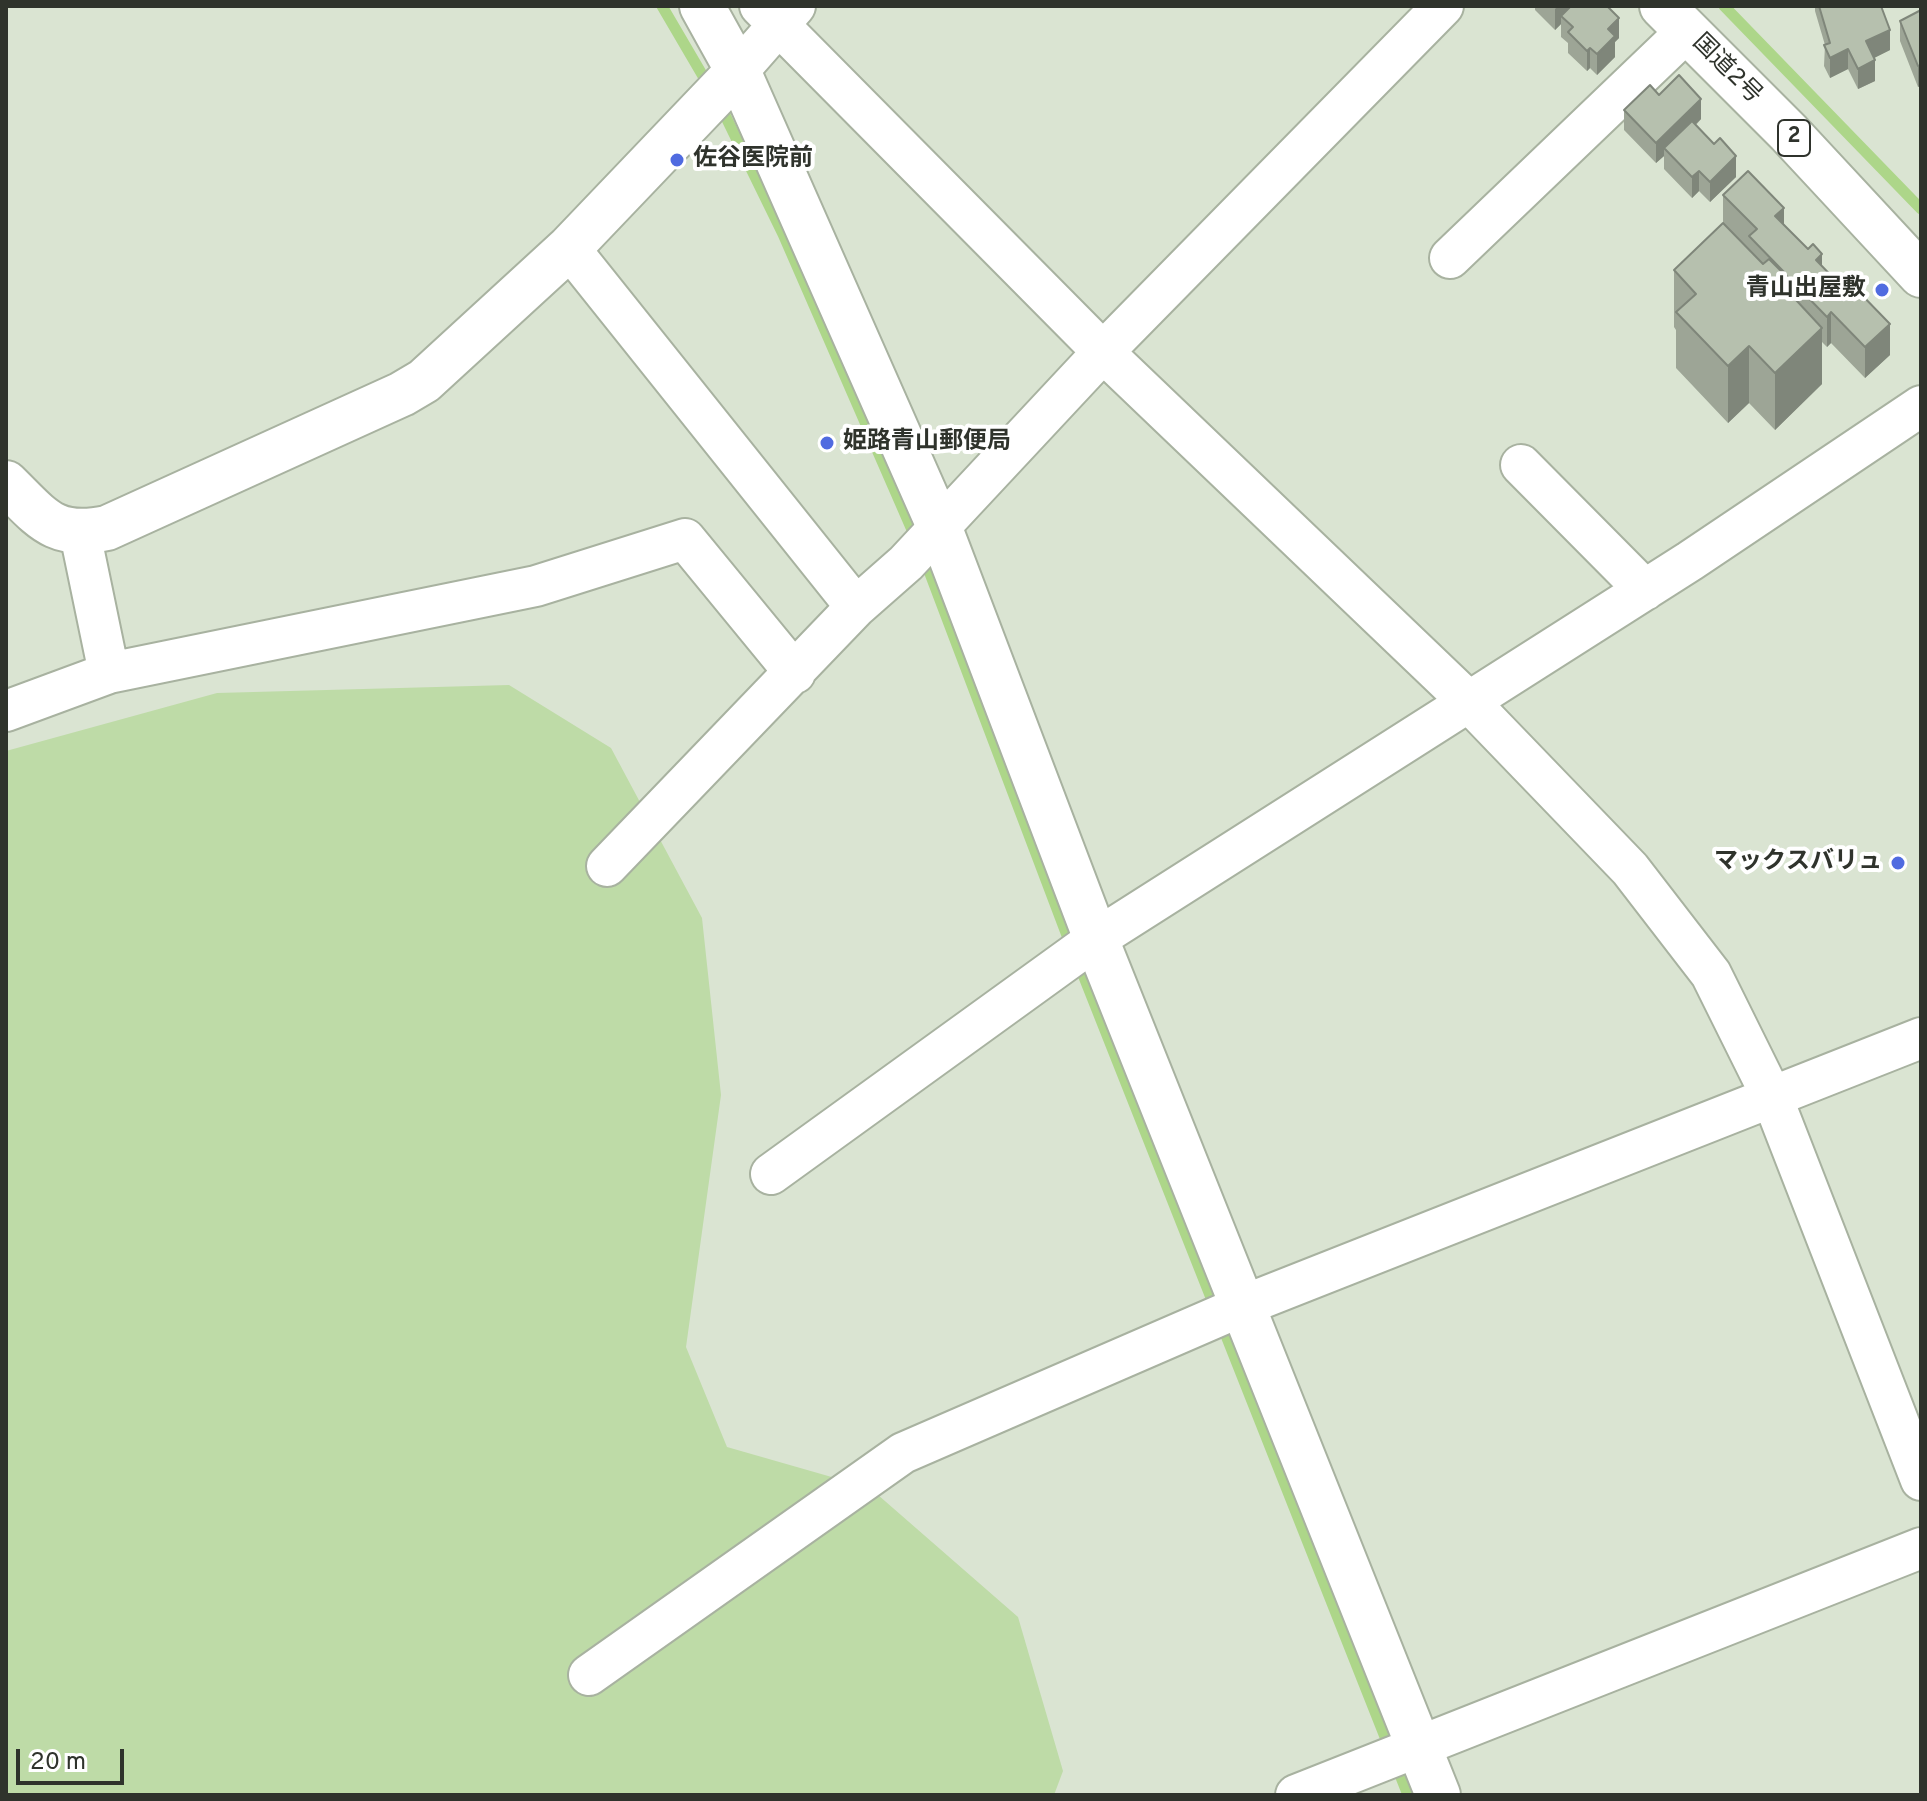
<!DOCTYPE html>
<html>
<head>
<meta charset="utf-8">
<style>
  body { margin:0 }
  #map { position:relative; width:1927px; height:1801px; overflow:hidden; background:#dae4d2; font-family:Overpass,sans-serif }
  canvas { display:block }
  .frame { position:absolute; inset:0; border:8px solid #2f332c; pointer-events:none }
  .scale { position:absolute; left:16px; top:1749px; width:108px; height:36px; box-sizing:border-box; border:4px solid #2f332c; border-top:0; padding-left:10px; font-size:24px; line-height:28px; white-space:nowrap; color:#2f332c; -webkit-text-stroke:6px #fff; paint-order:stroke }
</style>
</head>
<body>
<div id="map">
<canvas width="1927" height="1801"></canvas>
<div class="frame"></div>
<div class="scale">20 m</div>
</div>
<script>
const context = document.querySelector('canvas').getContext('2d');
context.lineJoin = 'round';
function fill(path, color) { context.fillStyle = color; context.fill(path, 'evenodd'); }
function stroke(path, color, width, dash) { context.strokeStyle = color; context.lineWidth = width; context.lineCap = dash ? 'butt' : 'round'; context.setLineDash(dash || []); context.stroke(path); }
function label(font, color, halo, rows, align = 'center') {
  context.font = font + ' Overpass,"Noto Sans JP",sans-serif'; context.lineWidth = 8; context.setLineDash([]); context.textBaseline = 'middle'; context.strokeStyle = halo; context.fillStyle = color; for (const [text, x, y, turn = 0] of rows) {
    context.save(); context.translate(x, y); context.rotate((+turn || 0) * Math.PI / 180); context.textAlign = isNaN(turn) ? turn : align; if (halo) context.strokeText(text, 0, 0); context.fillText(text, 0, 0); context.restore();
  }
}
const green = new Path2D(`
  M509,685L611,748L702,918L721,1095L686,1347L727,1447L870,1488L1018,1617L1063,1771L1054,1795H6V751L217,693Z`);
const stream = new Path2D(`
  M662,6L710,88
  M1724,6L1921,209
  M719,103L783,234L916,539
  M923,555L1071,946
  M1078,962L1408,1795`);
const minor = new Path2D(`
  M760,6L1103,352L1470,703L1630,869L1711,974L1772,1097L1921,1480
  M738,71L795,6
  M569,248L856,607
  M1450,258L1687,31
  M1521,465L1645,590
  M80,533L109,673
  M6,711L109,673L536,586L685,539L795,673
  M607,866L856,607L906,563L1103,352L1443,6
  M771,1174L1096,939L1690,561L1921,406
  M589,1675L903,1453L1242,1306L1921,1038
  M1296,1795L1921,1548`);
const tertiary = new Path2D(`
  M702,6L738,71L939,526L1096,939L1438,1795
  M6,483C42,518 53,539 107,528L402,394L424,381L569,248L738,71`);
const trunk = new Path2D(`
  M1662,6L1789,133L1921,275`);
const wall = new Path2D(`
  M1535,6H1607L1619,38L1615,42V57L1597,75L1590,68L1587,71L1568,53V43L1561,37V24L1555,30L1535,10Z
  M1815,6H1881L1890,50L1874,58L1875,81L1858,89L1848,69L1830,78L1824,66L1825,45L1815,11Z
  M1921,10V85L1918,87L1900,41V21Z
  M1659,95L1701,119L1696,125L1736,177L1710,202L1699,191L1692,198L1664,169V156L1656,163L1624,130V110Z
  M1723,195L1784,224L1822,267L1890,355L1865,378L1831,343L1827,347L1822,342V384L1775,430L1749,403L1728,423L1676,368V330L1674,327V270L1723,223Z`);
const shadedWall = new Path2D(`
  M1558,6H1579L1561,16V24L1555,30V9Z
  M1619,18V38L1615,42V57L1597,75V54L1608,29Z
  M1890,30V50L1866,62V41Z
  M1590,48V68L1587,71V51Z
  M1848,49V69L1830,78V58Z
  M1875,60V81L1858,89V69Z
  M1921,65V85L1918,87V66Z
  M1701,99V119L1667,152L1664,148V156L1656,163V143Z
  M1736,156V177L1710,202V182Z
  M1699,171V191L1692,198V177Z
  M1784,208V238L1775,216Z
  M1822,254V284L1816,260Z
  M1790,280L1793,282V312L1783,286Z
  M1831,312V343L1827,347V317Z
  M1890,324V355L1865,378V347Z
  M1822,328V384L1775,430V373Z
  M1749,346V403L1728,423V366Z`);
const building = new Path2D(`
  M1571,6H1607L1619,18L1608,29L1615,36L1597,54L1590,48L1587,51L1568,32L1573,27L1561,16Z
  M1819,6H1881L1890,30L1866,41L1875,60L1858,69L1848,49L1830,58L1824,45L1830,43Z
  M1921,10V65L1918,66L1900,21Z
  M1679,75L1701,99L1656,143L1624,110L1650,85L1659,95Z
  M1692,121L1714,144L1720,138L1736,156L1710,182L1699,171L1692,177L1664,148Z
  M1748,171L1784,208L1775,216L1808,249L1813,244L1822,254L1816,260L1849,294L1856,289L1890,324L1865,347L1831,312L1827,317L1793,282L1790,285V280L1784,272L1749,236L1757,229L1723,195Z
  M1723,223L1763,264L1769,259L1790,280L1783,286L1822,328L1775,373L1749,346L1728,366L1676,312L1696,294L1674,270Z`);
const markers = [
  [677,160,8,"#506be0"],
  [1882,290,8,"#506be0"],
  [827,443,8,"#506be0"],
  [1898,863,8,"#506be0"]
];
const shields = [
  [1794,138,32]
];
const shieldNames = [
  ["2",1794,138]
];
const streetNames = [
  ["国道2号",1726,70,45]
];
const poiNames = [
  ["佐谷医院前",693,160],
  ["青山出屋敷",1866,290,"right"],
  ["姫路青山郵便局",843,443],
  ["マックスバリュ",1882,863,"right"]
];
fill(green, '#bedba7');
stroke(stream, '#add689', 11);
stroke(minor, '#a8b2a0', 44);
stroke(tertiary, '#a8b2a0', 48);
stroke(trunk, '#a8b2a0', 48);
stroke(minor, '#fff', 40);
stroke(tertiary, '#fff', 44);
stroke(trunk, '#fff', 44);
fill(wall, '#9da596');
fill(shadedWall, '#7f867a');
fill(building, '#b6c0ae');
stroke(building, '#7f867a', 2);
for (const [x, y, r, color] of markers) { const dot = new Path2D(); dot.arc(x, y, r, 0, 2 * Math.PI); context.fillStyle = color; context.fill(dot); stroke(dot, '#fff', 3); }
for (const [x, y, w] of shields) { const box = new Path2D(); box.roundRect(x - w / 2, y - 18, w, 36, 6); context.fillStyle = '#fff'; context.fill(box); stroke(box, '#2f332c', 2); }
label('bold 22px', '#2f332c', null, shieldNames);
label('24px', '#2f332c', '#fff', streetNames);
label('bold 24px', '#2f332c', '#fff', poiNames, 'left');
</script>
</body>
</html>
